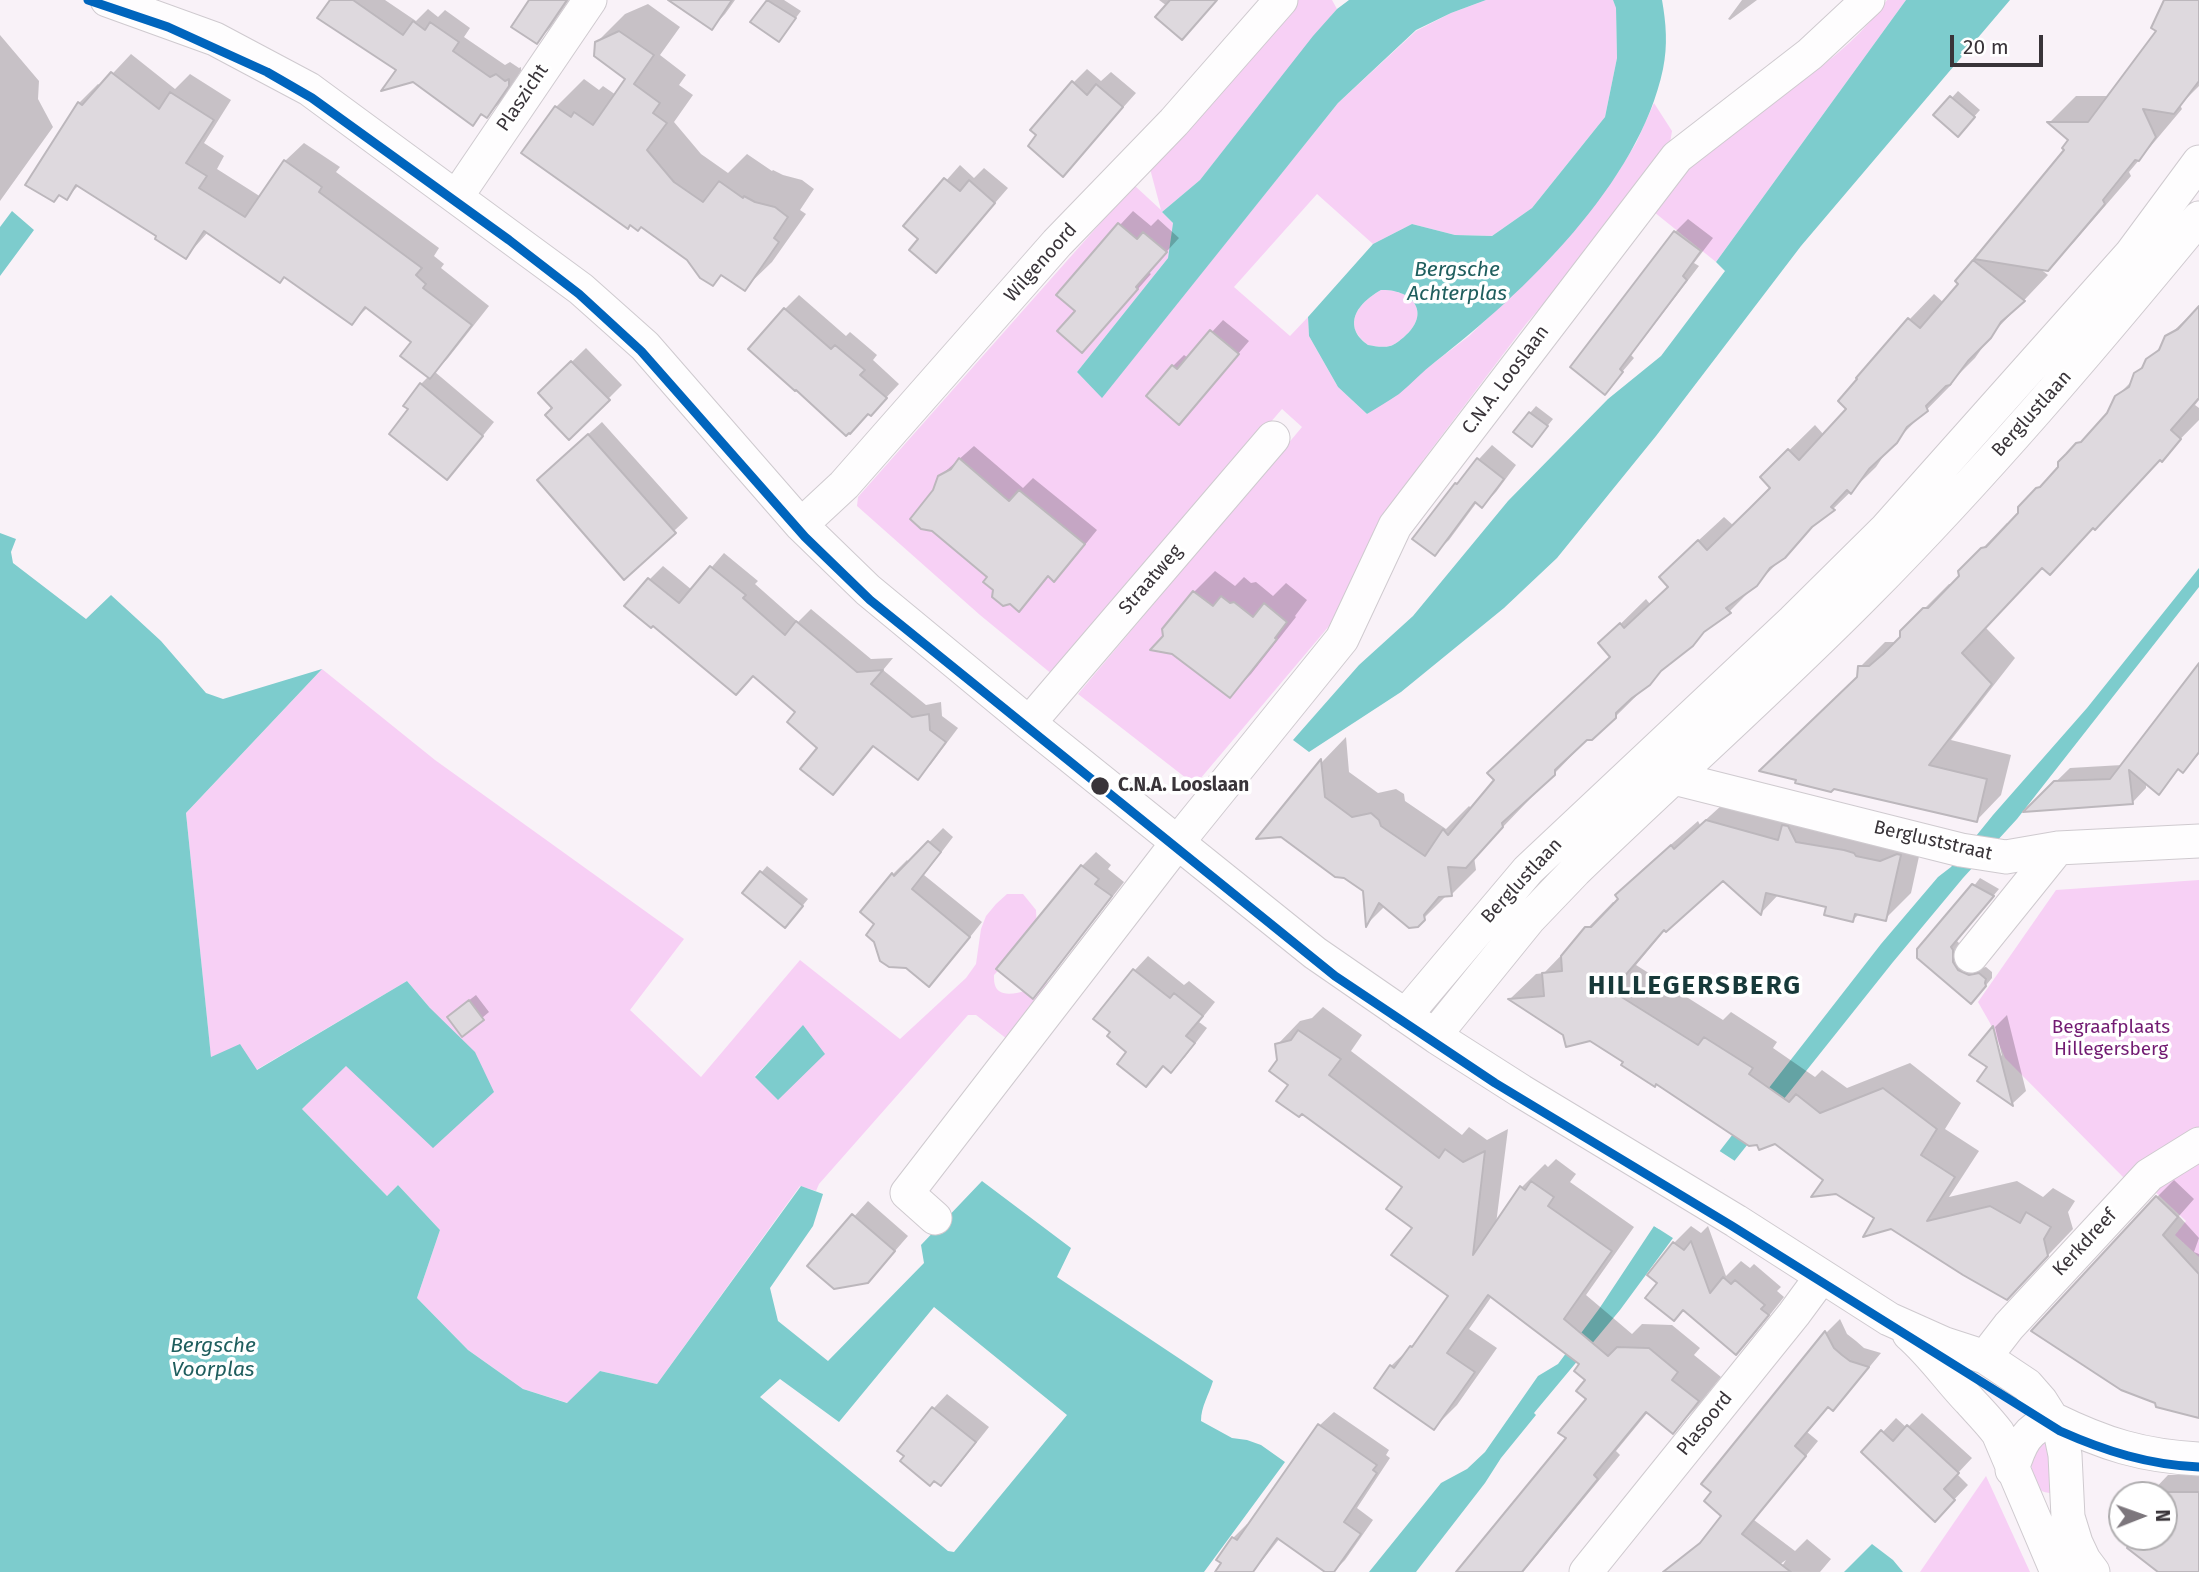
<!DOCTYPE html>
<html>
<head>
<meta charset="utf-8">
<style>
  body { margin:0 }
  #map { position:relative; width:2199px; height:1572px; overflow:hidden; background:#f9f2f8; font-family:"Fira Sans",sans-serif }
  canvas { display:block }
  .north { position:absolute; left:2108px; top:1481px; width:70px; height:70px; box-sizing:border-box; background:#fff; border:2px solid #b0aeb0; border-radius:50%; rotate:89deg; font-size:19px; font-weight:700; line-height:28px; text-align:center; color:#393439 }
  .north::after { content:''; display:block; margin:auto; width:24px; height:32px; background:#7c767c; clip-path:polygon(50% 0,100% 100%,50% 72%,0 100%) }
  .scale { position:absolute; left:1950px; top:35px; width:93px; height:32px; box-sizing:border-box; border:4px solid #393439; border-top:0; padding-left:9px; font-size:21px; line-height:24px; white-space:nowrap; color:#393439; -webkit-text-stroke:5px #fff; paint-order:stroke }
</style>
</head>
<body>
<div id="map">
<canvas width="2199" height="1572"></canvas>
<div class="north">N</div>
<div class="scale">20 m</div>
</div>
<script>
const context = document.querySelector('canvas').getContext('2d');
context.lineJoin = 'round';
function fill(path, color) { context.fillStyle = color; context.fill(path, 'evenodd'); }
function stroke(path, color, width, dash) { context.strokeStyle = color; context.lineWidth = width; context.lineCap = dash ? 'butt' : 'round'; context.setLineDash(dash || []); context.stroke(path); }
function label(font, color, halo, rows, align = 'center') {
  context.font = font + ' "Fira Sans",sans-serif'; context.lineWidth = 7; context.setLineDash([]); context.textBaseline = 'middle'; context.strokeStyle = halo; context.fillStyle = color; for (const [text, x, y, turn = 0] of rows) {
    context.save(); context.translate(x, y); context.rotate((+turn || 0) * Math.PI / 180); context.textAlign = isNaN(turn) ? turn : align; if (halo) context.strokeText(text, 0, 0); context.fillText(text, 0, 0); context.restore();
  }
}
const green = new Path2D(`
  M1294,0H1332L1337,9L1200,180L1162,212L1173,223L1168,258L1077,372L1102,397L1338,103L1416,31L1451,13L1486,0H1613L1616,8L1617,58L1605,117L1532,208L1492,236L1455,235L1412,224L1373,244L1317,194L1234,287L1290,336L1308,317L1309,336L1338,387L1367,414L1469,336L1555,253L1617,174L1636,143L1654,103L1672,131L1670,143L1598,240L1526,324L1424,459L1399,496L1335,619L1195,785L1078,694L1302,427L1282,409L1053,675L980,615L857,506L858,497L1134,185L1161,210L1149,165Z
  M1887,0H1906L1716,262L1654,212C1672,189 1689,167 1711,148C1769,100 1843,63 1887,0Z
  M1381,290C1413,289 1432,313 1404,337C1400,340 1395,345 1390,346C1383,348 1374,346 1368,345C1364,342 1358,336 1356,332C1348,313 1367,298 1381,290Z
  M322,669L435,760L684,939L630,1010L701,1077L800,960L900,1039L966,978L976,964L981,929L986,916L996,904L1007,894H1023L1036,910L1037,930L994,975C994,981 994,987 999,991C1015,1003 1068,972 1084,964L1016,1046L976,1015H968L819,1184L816,1191L800,1186L657,1384L600,1371L568,1403L523,1389L468,1350L417,1298L440,1230L398,1185L387,1196L302,1109L346,1065L430,1008L407,981L256,1070L211,1058L186,813ZM803,1026L778,1099L755,1076Z
  M2199,880V1257L2175,1235L2186,1221L2135,1173L2124,1178L2005,1058L1990,1023L1978,1002L2056,890Z
  M2050,1434L2055,1494L2044,1492L2036,1488L2031,1477L2032,1456Z
  M1986,1476L2030,1572H1920Z`);
const water = new Path2D(`
  M1349,0H1486L1451,13L1416,30L1338,103L1102,398L1077,372L1168,258L1173,223L1162,212L1200,180L1313,36L1337,9Z
  M1613,0H1662C1666,23 1668,45 1663,69C1639,183 1524,293 1435,362C1422,372 1411,384 1399,394C1389,401 1378,407 1367,414L1338,387L1309,336L1308,317L1373,244L1412,224L1455,235L1492,236L1532,208L1605,117L1617,58L1616,8ZM1381,290C1413,289 1432,313 1404,337C1400,340 1395,345 1390,346C1383,348 1374,346 1368,345C1364,342 1358,337 1356,332C1348,313 1367,298 1381,290Z
  M1906,0H2010L1801,246L1656,436L1557,558L1504,608L1401,692L1309,752L1293,740L1359,665L1413,616L1508,501L1608,399L1661,356L1725,271L1716,262Z
  M12,211L34,230L0,276V227Z
  M0,533L16,539L11,552L13,563L86,619L111,595L161,641L206,693L223,699L322,669L186,813L211,1057L240,1044L257,1070L407,981L430,1008L475,1052L494,1092L433,1148L346,1066L302,1109L387,1196L398,1185L440,1230L417,1298L468,1350L523,1389L567,1403L600,1371L657,1384L801,1186L823,1194L813,1226L770,1288L778,1321L828,1361L924,1263L921,1245L982,1181L1071,1248L1057,1277L1213,1381C1209,1395 1201,1406 1201,1421L1232,1438L1247,1440L1261,1445L1285,1462L1204,1572H0ZM934,1307L1067,1415L954,1552L948,1551L760,1397L780,1379L839,1422Z
  M2199,568V587L2017,819L1963,878L1893,962L1673,1238L1620,1310L1534,1413L1536,1415L1501,1458L1485,1483L1416,1572H1369L1441,1483L1467,1469L1485,1452L1538,1376L1558,1364L1599,1309L1654,1226L1659,1229L1881,944L1938,877L1951,867L1993,815L2087,708Z
  M803,1025L825,1054L778,1100L755,1077Z
  M1872,1544L1893,1560L1903,1572H1844Z`);
const pier = new Path2D(`
  M1718,1150L1738,1163L1676,1240L1651,1224L1655,1222L1659,1225Z`);
const shadow = new Path2D(`
  M332,0H385L416,21L428,9L438,17L445,10L470,28L464,37L505,65L510,62L519,68L521,67V71L500,103L486,116L483,113L473,123L398,70Z
  M532,0H569L550,28L536,42Z
  M676,0H735L725,14L712,28Z
  M769,0H784L801,11L779,40L754,22Z
  M1159,0H1216L1167,6Z
  M1742,0H1757L1730,20L1728,19Z
  M2173,0H2199V86L2180,105L2182,109L2129,172L2131,176L2074,242L2047,269L2039,268L2048,275L1992,334L1975,358L1951,382L1952,384L1889,448L1876,467L1833,509L1820,520L1729,612L1714,623L1675,658L1615,717L1579,745V748L1474,857L1476,870L1451,895L1446,896L1417,925L1385,906L1368,923L1364,890L1282,835L1260,837L1323,761L1346,737L1349,772L1378,793L1396,789L1404,794L1405,801L1446,829L1469,806L1472,809L1612,656L1601,643L1646,599L1650,604L1670,586L1686,552L1724,517L1734,526L1773,488L1762,477L1815,425L1824,435L1849,409L1840,400L1910,319L1934,294L1944,303L1960,284L1957,281L2067,150L2071,140L2050,122L2076,96H2109L2157,32Z
  M648,4L680,27L660,55L686,75L679,85L693,95L674,122L701,154L728,173L747,154L772,171L773,170L783,175L802,180L814,189L800,210L806,214L772,262L744,289L722,274L712,284L689,259L641,225L523,153L556,107L584,79L599,90L603,86L616,95L628,79L597,42L625,14Z
  M0,35L39,81L38,99L53,127L0,201Z
  M131,54L175,89L190,74L231,100L204,143L224,156L217,169L261,197L285,161L304,143L340,167L336,172L439,248L434,256L444,264L441,268L489,306L448,358L435,372L494,422L459,465L410,409L421,384L429,376L413,341L368,307L352,323L285,276L208,232L186,257L158,235L79,185L66,198L60,194L28,184L79,103L98,84L101,86Z
  M1087,69L1101,81L1111,72L1136,93L1063,175L1073,83Z
  M1958,91L1980,110L1964,128L1936,115Z
  M960,165L974,178L984,168L1008,188L936,271L920,239L906,226Z
  M1133,211L1151,226L1158,219L1179,238L1148,272L1151,274L1096,337L1077,311L1120,225Z
  M1688,219L1713,238L1694,263L1699,266L1631,355L1634,358L1605,392L1675,232Z
  M799,295L846,336L850,332L877,355L873,360L899,384L884,400L785,309Z
  M2199,307V400L2195,405L2199,408V420L2094,527L2043,566L1986,628L2015,658L1951,740L2011,755L2001,795L1977,820L1833,787L1860,667L1885,642H1896L1902,636L1924,609L1949,584H1953L1982,549L2007,523H2011L2060,468L2067,455L2105,419L2116,397L2133,380L2135,374L2164,343L2167,337Z
  M1223,320L1249,341L1179,423L1173,366L1184,355L1188,358Z
  M586,348L622,385L569,438L554,408L540,393Z
  M1536,406L1553,419L1532,445L1530,413Z
  M602,422L688,518L624,577L553,466Z
  M1492,445L1516,465L1496,492L1482,506L1477,502L1449,540L1435,553L1456,484Z
  M974,446L1023,488L1033,478L1097,530L1067,567L1054,580L1050,575L1019,609L995,589L990,576L935,491L939,477Z
  M724,553L758,581L755,584L798,622L811,609L871,659L893,658L883,670L926,705L941,702L942,716L958,728L931,764L918,777L874,745L846,779L819,747L797,712L649,580L663,566L692,590Z
  M1215,571L1235,586L1244,577L1251,583L1256,582L1273,596L1286,583L1307,600L1295,616L1296,617L1251,674L1230,695L1165,637L1194,592Z
  M2199,666V754L2183,771L2180,768L2158,792L2146,782V788L2132,803L2027,810L2070,768L2122,765Z
  M1733,795L1925,829L1911,893L1885,919L1860,913L1853,920L1828,906L1779,894L1761,913L1723,879L1665,930L1636,965L1723,1020L1731,1012L1777,1042L1773,1048L1815,1077L1822,1070L1847,1088L1910,1063L1961,1103L1945,1129L1979,1151L1949,1197L2017,1181L2043,1197L2053,1188L2075,1201L2068,1212L2073,1229L2032,1272L1876,1218L1775,1142L1758,1144L1590,1040L1565,1034L1511,998L1536,974L1544,973L1613,902H1617L1621,899L1617,895L1643,869L1698,821L1700,825Z
  M943,828L953,837L924,875L982,922L943,971L929,985L877,924L862,912L893,874L907,860L909,863Z
  M1096,852L1111,865L1108,869L1124,882L1046,982L1033,996L1082,866Z
  M767,866L808,899L791,920L761,873Z
  M1980,878L1999,889L1956,940L1959,943V955L1976,969L1986,967L1992,972V978L1977,996L1919,958Z
  M1148,956L1184,985L1189,981L1215,1002L1199,1022L1207,1028L1185,1057L1171,1071L1164,1065L1146,1084L1128,1052L1112,1032L1096,1018L1135,970Z
  M476,995L489,1012L462,1035L455,1011Z
  M1323,1007L1362,1035L1351,1051L1462,1135L1469,1127L1487,1140L1508,1129L1496,1224L1522,1187L1545,1164L1548,1167L1556,1159L1576,1174L1570,1182L1634,1227L1586,1295L1632,1334L1642,1324L1672,1325L1700,1348L1694,1355L1721,1377L1696,1408L1672,1432L1648,1412L1616,1451L1620,1455L1523,1572H1458L1568,1438L1589,1398L1587,1380L1582,1364L1492,1296L1469,1329L1497,1348L1457,1405L1434,1428L1391,1366L1415,1343L1450,1296L1414,1227L1405,1187L1290,1084L1279,1061L1277,1045L1300,1021L1312,1018Z
  M2007,1015L2026,1091L2012,1104L1997,1051L2002,1056L1995,1027Z
  M2174,1180L2194,1199L2179,1216L2199,1238L2194,1252L2199,1254V1415L2174,1411L2157,1197Z
  M868,1201L908,1236L881,1267L810,1266Z
  M1691,1226L1701,1233L1708,1226L1726,1276L1741,1261L1750,1268L1754,1264L1781,1287L1777,1291L1784,1297L1753,1336L1736,1353L1650,1275L1674,1243Z
  M1840,1319L1847,1334L1856,1341L1864,1348L1881,1353L1846,1395L1833,1408L1829,1405L1807,1432L1818,1441L1754,1520L1795,1551L1807,1539L1831,1559L1820,1572H1778L1786,1560L1769,1572H1675L1688,1554L1708,1535L1724,1516L1714,1492L1704,1483L1827,1332Z
  M947,1394L989,1427L955,1470L941,1484L900,1451L934,1408Z
  M1334,1412L1389,1450L1386,1455L1390,1458L1357,1508L1373,1520L1345,1560L1333,1572H1328L1280,1538L1253,1572H1222L1233,1538L1247,1524L1249,1526L1320,1425Z
  M1922,1413L1972,1458L1957,1474L1968,1485L1949,1505L1864,1452L1896,1418L1907,1428Z
  M2168,1475H2199V1572H2165L2133,1537H2164V1495H2149Z`);
const building = new Path2D(`
  M330,0H353L403,35L413,21L425,30L430,22L459,42L453,51L490,77L496,74L505,81L509,79V86L487,118L481,114L473,126L413,82L381,91L396,70L317,18Z
  M529,0H567L537,44L511,27Z
  M668,0H732L712,30Z
  M767,0L796,18L779,42L750,22Z
  M1170,0H1217L1182,40L1155,17Z
  M2164,0H2199V81L2174,114L2143,109L2156,137L2139,161L2135,160L2103,200L2105,204L2048,271L1974,259L2064,150L2062,148L2068,140L2047,122H2088L2156,31L2151,28Z
  M619,31L654,55L634,84L660,103L653,113L667,123L647,150L674,182L703,202L719,181L743,198L744,196L755,202L775,207L788,217L774,238L779,242L745,291L721,275L713,286L700,278L687,260L641,227L638,231L630,225L628,229L521,153L555,106L571,117L574,112L593,125L625,79L594,56L595,42Z
  M111,72L159,109L170,92L214,120L186,163L207,176L199,188L245,217L284,160L322,187L319,192L422,268L416,275L426,284L423,288L472,325L430,379L400,356L411,342L365,307L352,325L284,277L280,283L204,231L186,259L155,239L156,236L76,185L67,200L59,195L54,202L25,185L78,102L82,105Z
  M1072,81L1087,95L1096,84L1123,107L1063,177L1028,146L1036,135L1030,130Z
  M1950,96L1975,117L1958,137L1933,115Z
  M944,178L960,191L969,180L995,203L936,273L909,250L918,239L903,226Z
  M1118,223L1137,239L1143,232L1167,252L1136,287L1138,289L1082,353L1057,331L1075,311L1056,295Z
  M1674,231L1701,251L1683,276L1687,280L1620,369L1623,372L1605,395L1570,367Z
  M1973,260L2025,301L2001,322L1991,338L1968,361L1950,385L1946,386L1926,406L1928,411L1907,427L1897,443L1869,469L1851,494L1847,490L1831,507L1835,510L1812,527L1785,558L1770,568L1757,586L1726,608L1731,613L1704,632L1693,646L1661,671L1650,685L1632,698L1616,713V718L1592,740H1587L1555,770V775L1502,823L1503,827L1466,868L1448,867L1452,896L1439,897L1424,915L1425,920L1418,927L1409,928L1379,903L1366,927L1363,891L1344,878L1335,877L1281,837L1256,839L1321,759L1325,797L1352,817L1371,813L1379,820L1381,826L1425,856L1443,829L1448,835L1494,780L1487,773L1610,657L1598,643L1620,623L1624,628L1668,587L1659,577L1698,540L1707,550L1750,508L1770,488L1760,477L1788,449L1799,460L1846,409L1838,401L1857,379L1856,378L1908,318L1920,328L1958,284L1955,281Z
  M2199,306V398L2171,430L2181,439L2162,462L2160,460L2095,530L2093,528L2050,575L2042,568L1962,653L1992,684L1929,765L1987,779L1977,822L1834,789L1831,792L1795,783L1796,780L1759,771L1857,677L1858,666H1869L1883,654L1900,637V631L1923,608H1928L1959,576L1958,571L1981,548L1986,547L2018,513V507L2036,488L2040,487L2058,467V462L2066,454L2076,443L2081,442L2107,413L2115,396L2129,387L2134,373L2142,368L2146,359L2159,350L2165,336L2178,329Z
  M784,308L831,349L835,345L865,370L860,375L887,398L871,416L868,414L850,434L849,433L846,436L796,390L795,391L748,349Z
  M1210,330L1239,354L1179,425L1146,396L1172,365L1177,369Z
  M571,361L610,400L569,440L545,415L552,408L538,393Z
  M420,383L483,436L447,480L389,434L408,409L403,406Z
  M1529,412L1548,426L1532,447L1513,432Z
  M588,434L676,533L624,580L537,480Z
  M959,458L1009,501L1019,490L1085,544L1054,582L1048,576L1019,612L1010,604L1003,606L992,597L993,590L983,582L987,577L932,531L921,529L910,519L933,490L938,476L951,469Z
  M1477,458L1504,479L1482,508L1475,502L1435,556L1412,539L1455,483L1457,484Z
  M710,566L746,595L743,598L785,635L796,621L857,672L883,670L871,684L912,717L929,714L930,730L946,742L918,780L873,746L833,795L800,769L817,748L787,722L795,712L753,676L736,695L653,626L651,628L624,606L648,578L679,603Z
  M1193,591L1213,606L1221,596L1230,603L1234,602L1253,617L1264,603L1287,622L1275,638L1277,639L1230,698L1172,654L1150,650L1163,636L1162,629Z
  M2199,663V752L2183,773L2178,769L2159,795L2129,770L2133,804L2023,812L2054,781L2110,779Z
  M1706,820L1778,840L1782,825L1788,826L1796,842L1844,850L1854,853L1856,856L1880,861L1897,854L1901,855L1886,921L1855,914L1853,922L1824,915L1826,907L1766,893L1761,915L1723,881L1666,932L1664,930L1612,991L1698,1045L1704,1037L1753,1068L1749,1074L1789,1102L1796,1094L1820,1113L1883,1088L1937,1129L1921,1155L1955,1177L1927,1221L1990,1206L2020,1223L2026,1212L2051,1227L2044,1239L2048,1256L2007,1300L1963,1275L1891,1229L1863,1237L1874,1218L1836,1194L1811,1197L1823,1180L1775,1144L1759,1150L1757,1145L1749,1146L1656,1084L1655,1087L1621,1065L1623,1062L1590,1041L1566,1047L1563,1035L1508,999L1544,996L1542,973L1562,971L1561,956L1585,927H1591L1618,899L1615,895L1671,845L1674,849Z
  M928,841L941,852L912,889L970,937L929,987L906,968L889,967L880,961L874,942L866,935L874,924L860,912L892,873L894,876Z
  M1081,865L1099,879L1095,884L1112,896L1033,999L996,969Z
  M760,871L803,906L785,928L742,893Z
  M1972,884L1994,896L1951,947L1953,950V962L1958,970L1969,975L1979,973L1986,979L1985,983L1986,986L1971,1004L1917,958V949Z
  M1133,969L1170,998L1174,993L1203,1016L1186,1036L1195,1043L1171,1073L1163,1066L1146,1087L1117,1064L1126,1052L1107,1036L1110,1032L1093,1019Z
  M469,1000L484,1020L462,1037L447,1017Z
  M1993,1026L2004,1071L2013,1106L1977,1081L1987,1067L1969,1055Z
  M1298,1030L1341,1059L1329,1075L1439,1158L1445,1149L1463,1162L1485,1151L1473,1255L1520,1186L1525,1190L1531,1181L1554,1197L1548,1206L1612,1251L1564,1319L1608,1356L1617,1347L1649,1348L1678,1372L1672,1380L1699,1401L1673,1434L1646,1412L1594,1475L1598,1479L1522,1572H1456L1566,1438L1558,1433L1586,1399L1576,1391L1585,1380L1574,1371L1579,1364L1488,1295L1447,1353L1475,1372L1434,1430L1374,1388L1390,1365L1394,1368L1410,1346L1412,1347L1448,1296L1391,1255L1412,1228L1386,1209L1402,1187L1302,1114L1299,1117L1276,1101L1288,1085L1269,1071L1277,1060L1275,1044L1291,1040Z
  M2156,1196L2178,1217L2163,1235L2199,1274V1418L2156,1407L2155,1403L2121,1390L2031,1331Z
  M852,1214L895,1251L868,1283L834,1289L807,1266Z
  M1691,1241L1710,1293L1723,1277L1731,1284L1735,1280L1765,1305L1761,1309L1769,1315L1736,1355L1683,1310L1674,1321L1645,1298L1657,1283L1647,1275L1673,1242L1684,1250Z
  M1825,1331L1834,1348L1842,1355L1850,1361L1869,1367L1833,1411L1828,1407L1795,1446L1806,1456L1742,1534L1791,1572H1663L1700,1543L1721,1516L1704,1501L1711,1492L1701,1484Z
  M932,1407L976,1442L941,1486L934,1481L930,1486L900,1461L904,1456L897,1451Z
  M1318,1424L1377,1465L1373,1470L1377,1473L1344,1522L1361,1534L1334,1572H1325L1277,1538L1253,1572H1215L1221,1563L1216,1560L1232,1537L1237,1540Z
  M1907,1425L1959,1473L1944,1489L1955,1500L1935,1522L1861,1452L1881,1430L1893,1441Z
  M2148,1492H2199V1572H2158L2127,1548L2131,1537H2164V1495H2147Z`);
const minor = new Path2D(`
  M107,0L215,39L309,89L581,289L645,346L801,525L868,590L1029,723L1315,953L1438,1038L1521,1091L1736,1221L1889,1319L1945,1344L1985,1357L2027,1385L2041,1401L2060,1431L2065,1455L2068,1517L2076,1543L2084,1560L2093,1572
  M457,196L590,0
  M801,525L844,485L1057,243L1174,122L1281,0
  M1029,723L1273,438
  M1674,778L1961,850L2006,857L2058,848L2199,841
  M1971,956L2058,848
  M1401,1013L1409,1011L1528,870L1793,621L1886,529L2131,254L2199,162
  M1438,1038L1439,1030L1529,919L1575,871C1671,778 1772,689 1866,594C1984,475 2093,347 2199,218
  M935,1218L907,1193L1181,838L1342,639L1395,526L1677,157L1810,54L1868,0
  M1909,1334C1932,1354 1948,1378 1969,1400C1979,1411 1989,1421 1998,1433L2057,1572
  M1985,1357L2009,1326L2149,1175L2199,1144
  M2012,1470C2020,1444 2026,1429 2053,1419C2104,1444 2142,1456 2199,1459
  M1586,1572L1794,1314L1822,1276`);
const tram1 = new Path2D(`
  M88,0L168,27L267,72L312,98L509,240L579,294L641,351L805,537L870,600L1335,976L1495,1083L1732,1226L2060,1431C2105,1451 2149,1465 2199,1467`);
const markers = [
  [1100,786,10,"#393439"]
];
const streetNames = [
  ["Plaszicht",523,98,-56],
  ["Wilgenoord",1041,263,-48],
  ["C.N.A. Looslaan",1506,380,-53],
  ["Berglustlaan",2032,414,-48],
  ["Straatweg",1151,580,-49],
  ["Bergluststraat",1933,841,13],
  ["Berglustlaan",1522,881,-47],
  ["Kerkdreef",2085,1243,-47],
  ["Plasoord",1705,1424,-51]
];
const stopNames = [
  ["C.N.A. Looslaan",1118,786]
];
const parkNames = [
  ["Begraafplaats",2111,1028],
  ["Hillegersberg",2111,1050]
];
const waterNames = [
  ["Bergsche",1457,270],
  ["Achterplas",1457,294],
  ["Bergsche",213,1346],
  ["Voorplas",213,1370]
];
const districtNames = [
  ["HILLEGERSBERG",1695,987]
];
fill(green, '#f7d0f5');
fill(water, '#7dcccd');
fill(pier, '#f9f2f8');
fill(shadow, '#0003');
fill(building, '#ded9de');
stroke(building, '#bcb7bc', 2);
stroke(minor, '#cfcacf', 35);
stroke(minor, '#fefdfe', 33);
stroke(tram1, '#0065bd', 9);
for (const [x, y, r, color] of markers) { const dot = new Path2D(); dot.arc(x, y, r, 0, 2 * Math.PI); context.fillStyle = color; context.fill(dot); stroke(dot, '#fff', 2.5); }
label('19px', '#393439', '#fff', streetNames);
label('bold 19px', '#393439', '#fff', stopNames, 'left');
label('19px', '#721b72', '#fff', parkNames);
label('italic 21px', '#1f5e5e', '#fff', waterNames);
context.letterSpacing = '2px';
label('bold 26px', '#173939', '#fff', districtNames);
context.letterSpacing = '0px';
</script>
</body>
</html>
